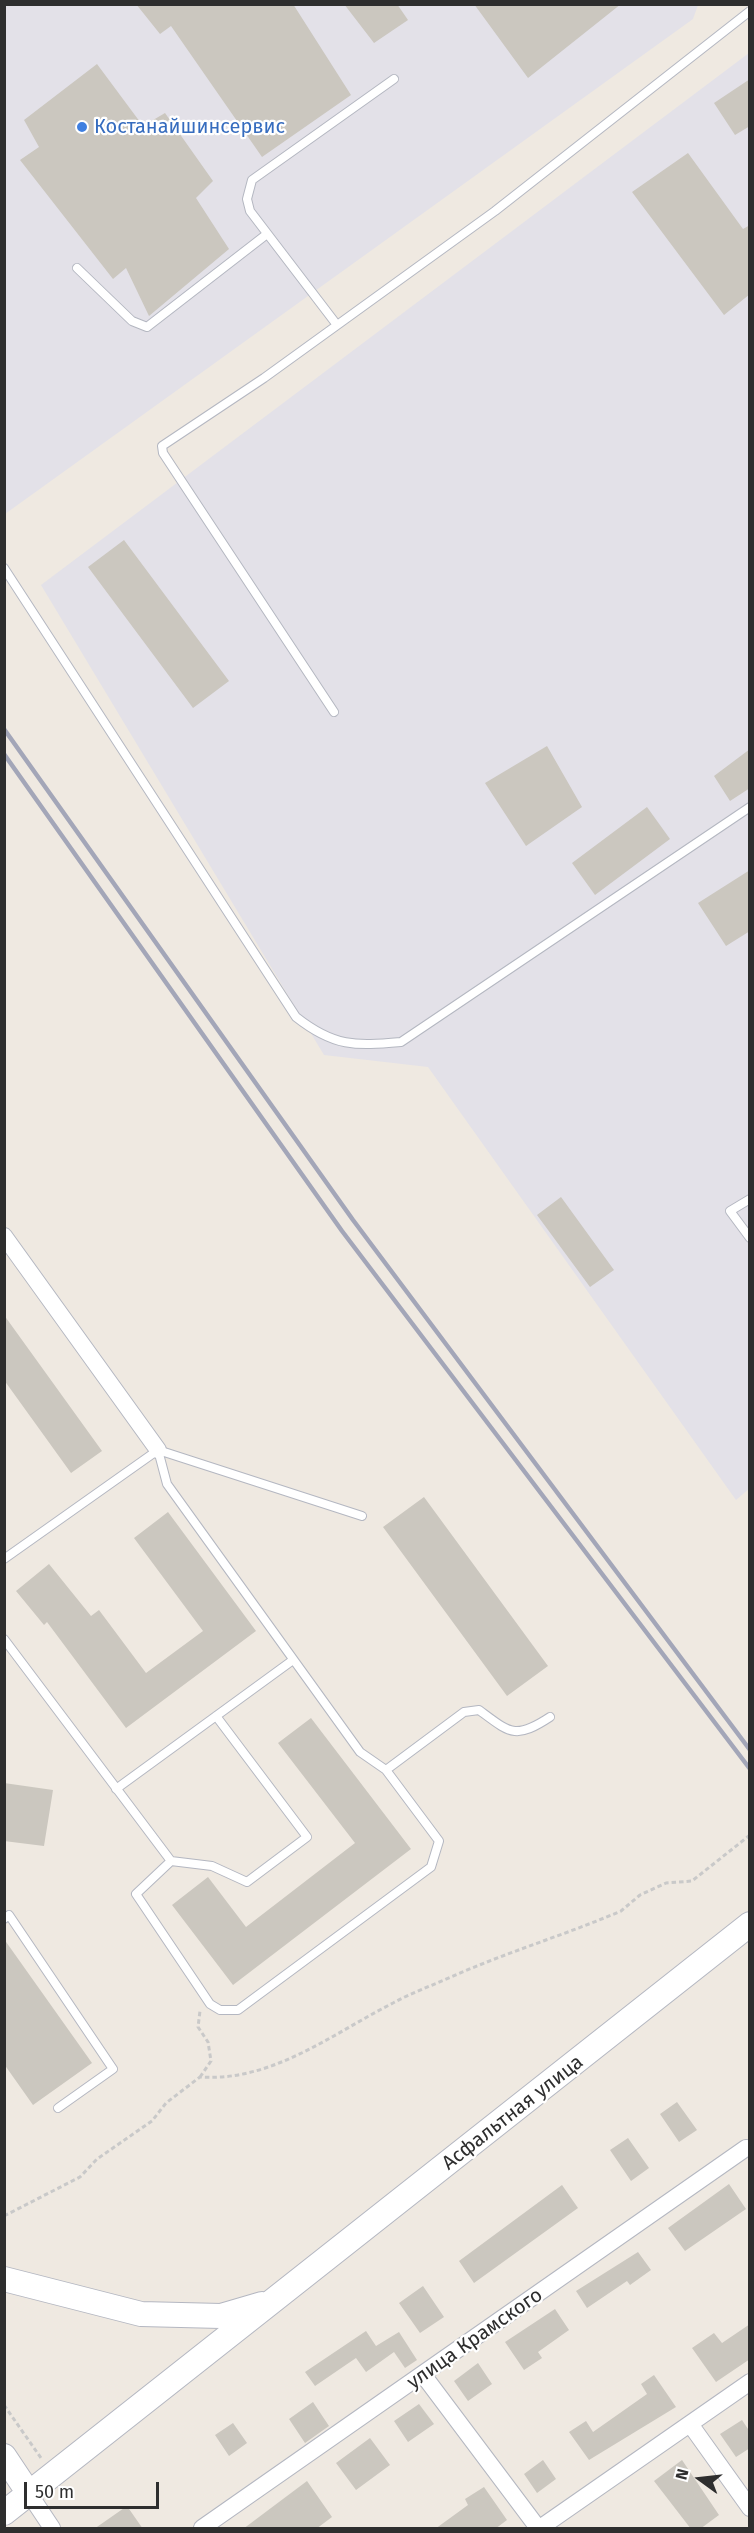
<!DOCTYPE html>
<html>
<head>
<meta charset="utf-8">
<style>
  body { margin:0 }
  #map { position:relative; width:754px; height:2533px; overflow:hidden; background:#efe9e1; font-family:"Fira Sans",sans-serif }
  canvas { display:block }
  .frame { position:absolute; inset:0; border:6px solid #2e2e2e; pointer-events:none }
  .north { position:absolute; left:670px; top:2449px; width:60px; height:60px; -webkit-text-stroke:4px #fff; paint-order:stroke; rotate:285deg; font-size:16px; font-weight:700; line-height:24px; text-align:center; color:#2e2e2e }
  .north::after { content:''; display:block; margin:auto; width:21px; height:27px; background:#2e2e2e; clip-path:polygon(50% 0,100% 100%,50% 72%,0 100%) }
  .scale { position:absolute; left:24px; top:2482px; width:135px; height:27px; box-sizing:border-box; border:3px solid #2e2e2e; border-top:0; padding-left:8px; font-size:18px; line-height:21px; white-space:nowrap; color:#2e2e2e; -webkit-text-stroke:4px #fff; paint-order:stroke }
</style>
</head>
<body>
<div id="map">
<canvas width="754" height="2533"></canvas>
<div class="frame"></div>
<div class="north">N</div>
<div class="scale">50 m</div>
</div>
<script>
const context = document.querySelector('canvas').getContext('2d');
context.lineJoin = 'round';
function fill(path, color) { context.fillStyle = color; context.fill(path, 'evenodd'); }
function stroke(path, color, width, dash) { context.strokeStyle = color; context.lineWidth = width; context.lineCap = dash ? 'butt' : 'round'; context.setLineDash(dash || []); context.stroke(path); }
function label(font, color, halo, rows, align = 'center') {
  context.font = font + ' "Fira Sans",sans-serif'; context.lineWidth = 4.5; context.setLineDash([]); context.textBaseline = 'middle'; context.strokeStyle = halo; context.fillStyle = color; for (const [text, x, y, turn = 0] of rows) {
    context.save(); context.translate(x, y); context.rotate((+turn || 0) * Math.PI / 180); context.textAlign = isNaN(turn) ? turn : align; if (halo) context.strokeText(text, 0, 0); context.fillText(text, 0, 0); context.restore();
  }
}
const industrial = new Path2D(`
  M5,5H698L693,19L5,514Z
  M749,53L750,1488L736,1500L428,1067L324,1055L41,585Z`);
const building = new Path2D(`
  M136,4H293L351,95L262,157L171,26L160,34Z
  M344,4H397L408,20L374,43Z
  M474,4H621L528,78Z
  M97,64L143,126L165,113L213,181L196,198L229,249L149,316L126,268L113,279L20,160L39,147L24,120Z
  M750,79V126L735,135L714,103Z
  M688,153L743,229L750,225V294L724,315L632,192Z
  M124,540L229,681L193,708L88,567Z
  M547,746L582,807L526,846L485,783Z
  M750,749V788L730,801L714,776Z
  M647,807L670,839L595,895L572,863Z
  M750,870V931L726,946L698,903Z
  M561,1197L614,1270L590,1287L537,1215Z
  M4,1315L102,1451L71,1473L4,1380Z
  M424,1497L548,1666L507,1696L383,1527Z
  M168,1512L256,1631L126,1728L47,1622L44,1625L16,1591L49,1564L91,1616L99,1610L146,1673L203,1631L134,1538Z
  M311,1718L411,1849L233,1985L172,1905L208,1877L246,1927L355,1843L278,1743Z
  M4,1783L53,1790L44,1846L4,1841Z
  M4,1939L92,2063L33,2105L4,2064Z
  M677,2102L697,2130L679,2142L660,2114Z
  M628,2138L649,2168L631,2181L610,2150Z
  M729,2184L746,2209L685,2251L668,2228Z
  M562,2185L578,2208L474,2283L459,2261Z
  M638,2252L651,2270L630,2285L627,2281L587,2308L576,2291Z
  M423,2286L444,2317L420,2333L399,2303Z
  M555,2309L569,2330L538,2352L542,2358L524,2370L505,2342Z
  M750,2324V2359L716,2382L692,2348L714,2333L722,2343Z
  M366,2331L376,2346L399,2332L417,2360L405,2368L394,2352L366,2372L356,2358L315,2386L305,2372Z
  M478,2363L492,2384L468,2401L454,2381Z
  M654,2375L676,2407L589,2460L569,2432L586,2421L593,2432L647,2394L641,2384Z
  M313,2402L329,2426L305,2443L289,2419Z
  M419,2404L434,2424L408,2442L394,2421Z
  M742,2420L750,2432V2448L736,2457L720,2434Z
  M233,2423L247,2443L229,2456L215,2435Z
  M370,2438L390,2465L356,2490L336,2463Z
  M543,2460L556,2479L537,2493L524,2474Z
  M682,2460L719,2515L700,2529H691L654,2481Z
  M307,2481L332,2517L316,2529H243Z
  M484,2487L507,2520L495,2529H435L468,2505L465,2499Z
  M127,2506L143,2529H94Z`);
const path = new Path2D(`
  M200,2077L211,2061L208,2042L198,2027L200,2011
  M4,2216L80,2177L97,2159L152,2121L166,2103L200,2077C272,2082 332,2034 393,2003C411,1993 431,1986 451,1977C507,1952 565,1935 621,1911L640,1895L666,1883L692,1881L750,1835
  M4,2405L41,2458`);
const service = new Path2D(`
  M77,268L132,321L147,327L267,234
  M337,325L250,211L247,199L252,180L394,79
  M4,568L296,1017C334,1047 355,1046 401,1042L750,807
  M334,712L163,453L162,446L264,378L495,211L750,11
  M750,1199L730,1211L750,1238
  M158,1450L362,1516
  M4,1559L158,1450
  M4,1639L171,1861L136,1894L210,2004L220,2010H238L431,1867L439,1841L386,1770L360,1752L167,1484L158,1450
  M386,1770L464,1712L479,1710C510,1733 515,1740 550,1717
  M116,1789L293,1660
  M171,1861L212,1866L247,1882L307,1837L216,1716
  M4,1919L9,1915L113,2069L58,2108`);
const minor = new Path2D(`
  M4,1236L158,1450
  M424,2376L538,2528
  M690,2424L750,2508
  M30,2495L52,2528
  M202,2528L746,2148
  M540,2528L750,2382`);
const secondary = new Path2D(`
  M4,2279L141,2314L221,2316L262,2304
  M4,2456L30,2495
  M4,2513L750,1924`);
const rail = new Path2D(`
  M4,729L353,1220L750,1750
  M4,754L342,1231L750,1769`);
const markers = [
  [82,127,6,"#3f7fe0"]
];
const shopNames = [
  ["Костанайшинсервис",94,127]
];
const streetNames = [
  ["Асфальтная улица",513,2113,-38],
  ["улица Крамского",475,2339,-35]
];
fill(industrial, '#e3e1e8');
fill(building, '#cbc7bf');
stroke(service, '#b4b7c1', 10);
stroke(minor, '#b4b7c1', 18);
stroke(secondary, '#b4b7c1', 26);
stroke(path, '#c9c9c9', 3, [4.5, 3]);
stroke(service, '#fff', 8);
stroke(minor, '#fff', 16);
stroke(secondary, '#fff', 24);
stroke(rail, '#a3a6b8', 4.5);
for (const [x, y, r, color] of markers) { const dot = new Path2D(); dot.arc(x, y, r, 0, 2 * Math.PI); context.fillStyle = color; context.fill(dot); stroke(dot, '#fff', 2); }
label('20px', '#366cbe', '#fff', shopNames, 'left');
label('20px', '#2e2e2e', '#fff', streetNames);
</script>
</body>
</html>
